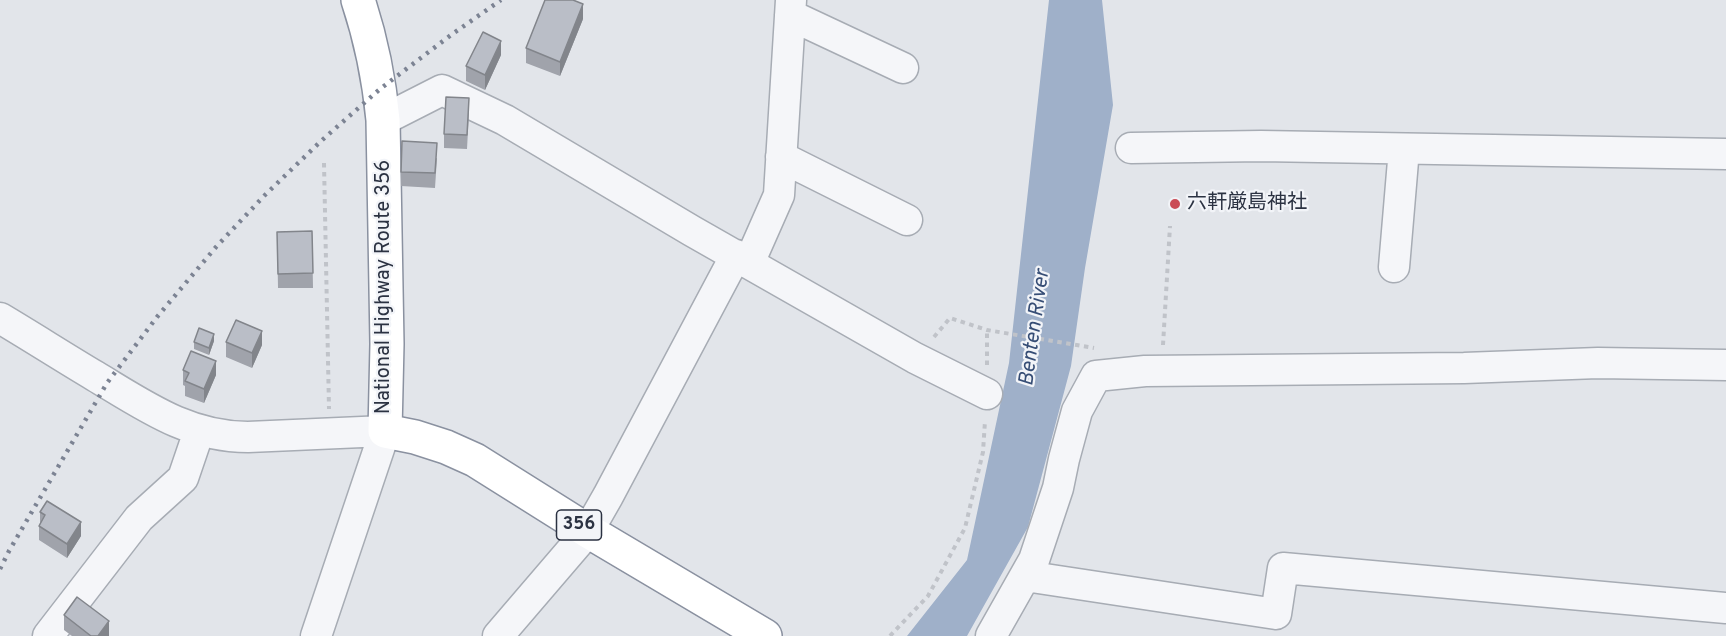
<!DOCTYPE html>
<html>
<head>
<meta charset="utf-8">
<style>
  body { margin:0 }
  canvas { display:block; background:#e2e5ea }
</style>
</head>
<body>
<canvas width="1726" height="636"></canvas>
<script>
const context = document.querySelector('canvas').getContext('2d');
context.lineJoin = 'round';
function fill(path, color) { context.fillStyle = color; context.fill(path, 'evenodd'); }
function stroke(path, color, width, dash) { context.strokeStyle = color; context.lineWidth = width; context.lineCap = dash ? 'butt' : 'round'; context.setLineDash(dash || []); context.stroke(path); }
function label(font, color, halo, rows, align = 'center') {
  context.font = font + ' Overpass,"Noto Sans JP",sans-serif'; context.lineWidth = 4.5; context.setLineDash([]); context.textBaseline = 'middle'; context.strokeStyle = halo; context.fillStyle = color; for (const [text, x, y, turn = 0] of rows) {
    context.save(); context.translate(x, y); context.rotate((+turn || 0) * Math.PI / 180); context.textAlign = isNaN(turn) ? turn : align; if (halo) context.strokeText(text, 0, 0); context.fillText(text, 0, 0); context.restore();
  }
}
const water = new Path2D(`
  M1049,0H1102L1113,105L1085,268L1071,366L1028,527L967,636H907L967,560L1009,363Z`);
const path = new Path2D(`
  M324,163L329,409
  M934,337L950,318L987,330L1094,348
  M1163,345L1170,226
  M987,365V330
  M890,636L928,596L965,528L983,452L985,421`);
const minor = new Path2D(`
  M790,15L903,68
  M383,120L442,90L505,120L692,231L915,358L987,394
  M1131,148L1261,146L1726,154
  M781,157L907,220
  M749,263L779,195L791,0
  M1394,267L1404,149
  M0,318C32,337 63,357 95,376C145,406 188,437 248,437L385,431L316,636
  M1025,576L1276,614L1283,568L1726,608
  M48,636L139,518L183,478L199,431
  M498,636L588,531L608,496L736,255
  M991,636L1034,560L1058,488L1064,459L1077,411L1096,376L1145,371L1464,368L1598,363L1726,365`);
const highway = new Path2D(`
  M358,0C371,39 379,79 383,120L387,344L385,431L415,437L446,447L475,460L588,531L765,636`);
const rail = new Path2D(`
  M0,569L9,551L107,383L157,317L216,247L264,196L321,141L380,89L451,35L501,0`);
const wall = new Path2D(`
  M583,19L560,76L526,63V48Z
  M501,55L485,90L466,81V66Z
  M469,112L467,149L444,148V134Z
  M437,158L435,188L401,186V172Z
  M312,231L313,288H278L277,232Z
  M214,341L209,355L194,349V342Z
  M226,342L262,345L252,368L226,357Z
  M183,370L216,375L204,403L185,396V386L183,385Z
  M40,512L81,536L67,558L39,540V526L40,523Z
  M64,615L109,636H72L64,630Z`);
const shadedWall = new Path2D(`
  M583,4V19L560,76V62Z
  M501,41V55L485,90V75Z
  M262,331V345L252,368V353Z
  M214,334V341L209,355V348Z
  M216,361V375L204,403V389Z
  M81,522V536L67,558V544Z
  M109,621V636H98Z`);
const building = new Path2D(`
  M545,0H573L583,4L560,62L526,48Z
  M483,32L501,41L485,75L466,66Z
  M446,97L469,98L467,135L444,134Z
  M402,141L437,143L435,173L401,172Z
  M312,231L313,273L278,274L277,232Z
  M236,320L262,331L252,353L226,342Z
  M199,328L214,334L209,348L194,342Z
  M191,351L216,361L204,389L185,381L189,373L183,370Z
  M47,501L81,522L67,544L39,526L45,515L40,512Z
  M77,597L109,621L98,636H91L64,615Z`);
const markers = [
  [1175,204,6,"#ca4c56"]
];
const shields = [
  [579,525,45]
];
const shieldNames = [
  ["356",579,525]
];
const poiNames = [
  ["六軒厳島神社",1187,204]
];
const streetNames = [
  ["National Highway Route 356",385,287,-90]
];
const waterNames = [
  ["Benten River",1036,328,-82]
];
fill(water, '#9fb0c9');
stroke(minor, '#a7acb4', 33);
stroke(highway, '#8a91a0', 36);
stroke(path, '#c0c3c9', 4, [4.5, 4.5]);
stroke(minor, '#f5f6f9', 30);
stroke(highway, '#fff', 33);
stroke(rail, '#7c8393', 4.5, [3, 6]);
fill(wall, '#a0a3ab');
fill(shadedWall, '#82858b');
fill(building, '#babec7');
stroke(building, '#82858b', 1.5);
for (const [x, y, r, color] of markers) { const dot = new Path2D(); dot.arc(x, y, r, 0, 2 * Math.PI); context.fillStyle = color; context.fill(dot); stroke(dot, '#f2f4f8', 2); }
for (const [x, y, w] of shields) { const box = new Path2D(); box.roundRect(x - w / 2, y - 15, w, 30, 4.5); context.fillStyle = '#f2f4f8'; context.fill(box); stroke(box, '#2b3242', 1.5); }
label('bold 18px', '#2b3242', null, shieldNames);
label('20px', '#2b3242', '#f2f4f8', poiNames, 'left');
label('20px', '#2b3242', '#f2f4f8', streetNames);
label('italic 21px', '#364d75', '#f2f4f8', waterNames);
</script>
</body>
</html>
